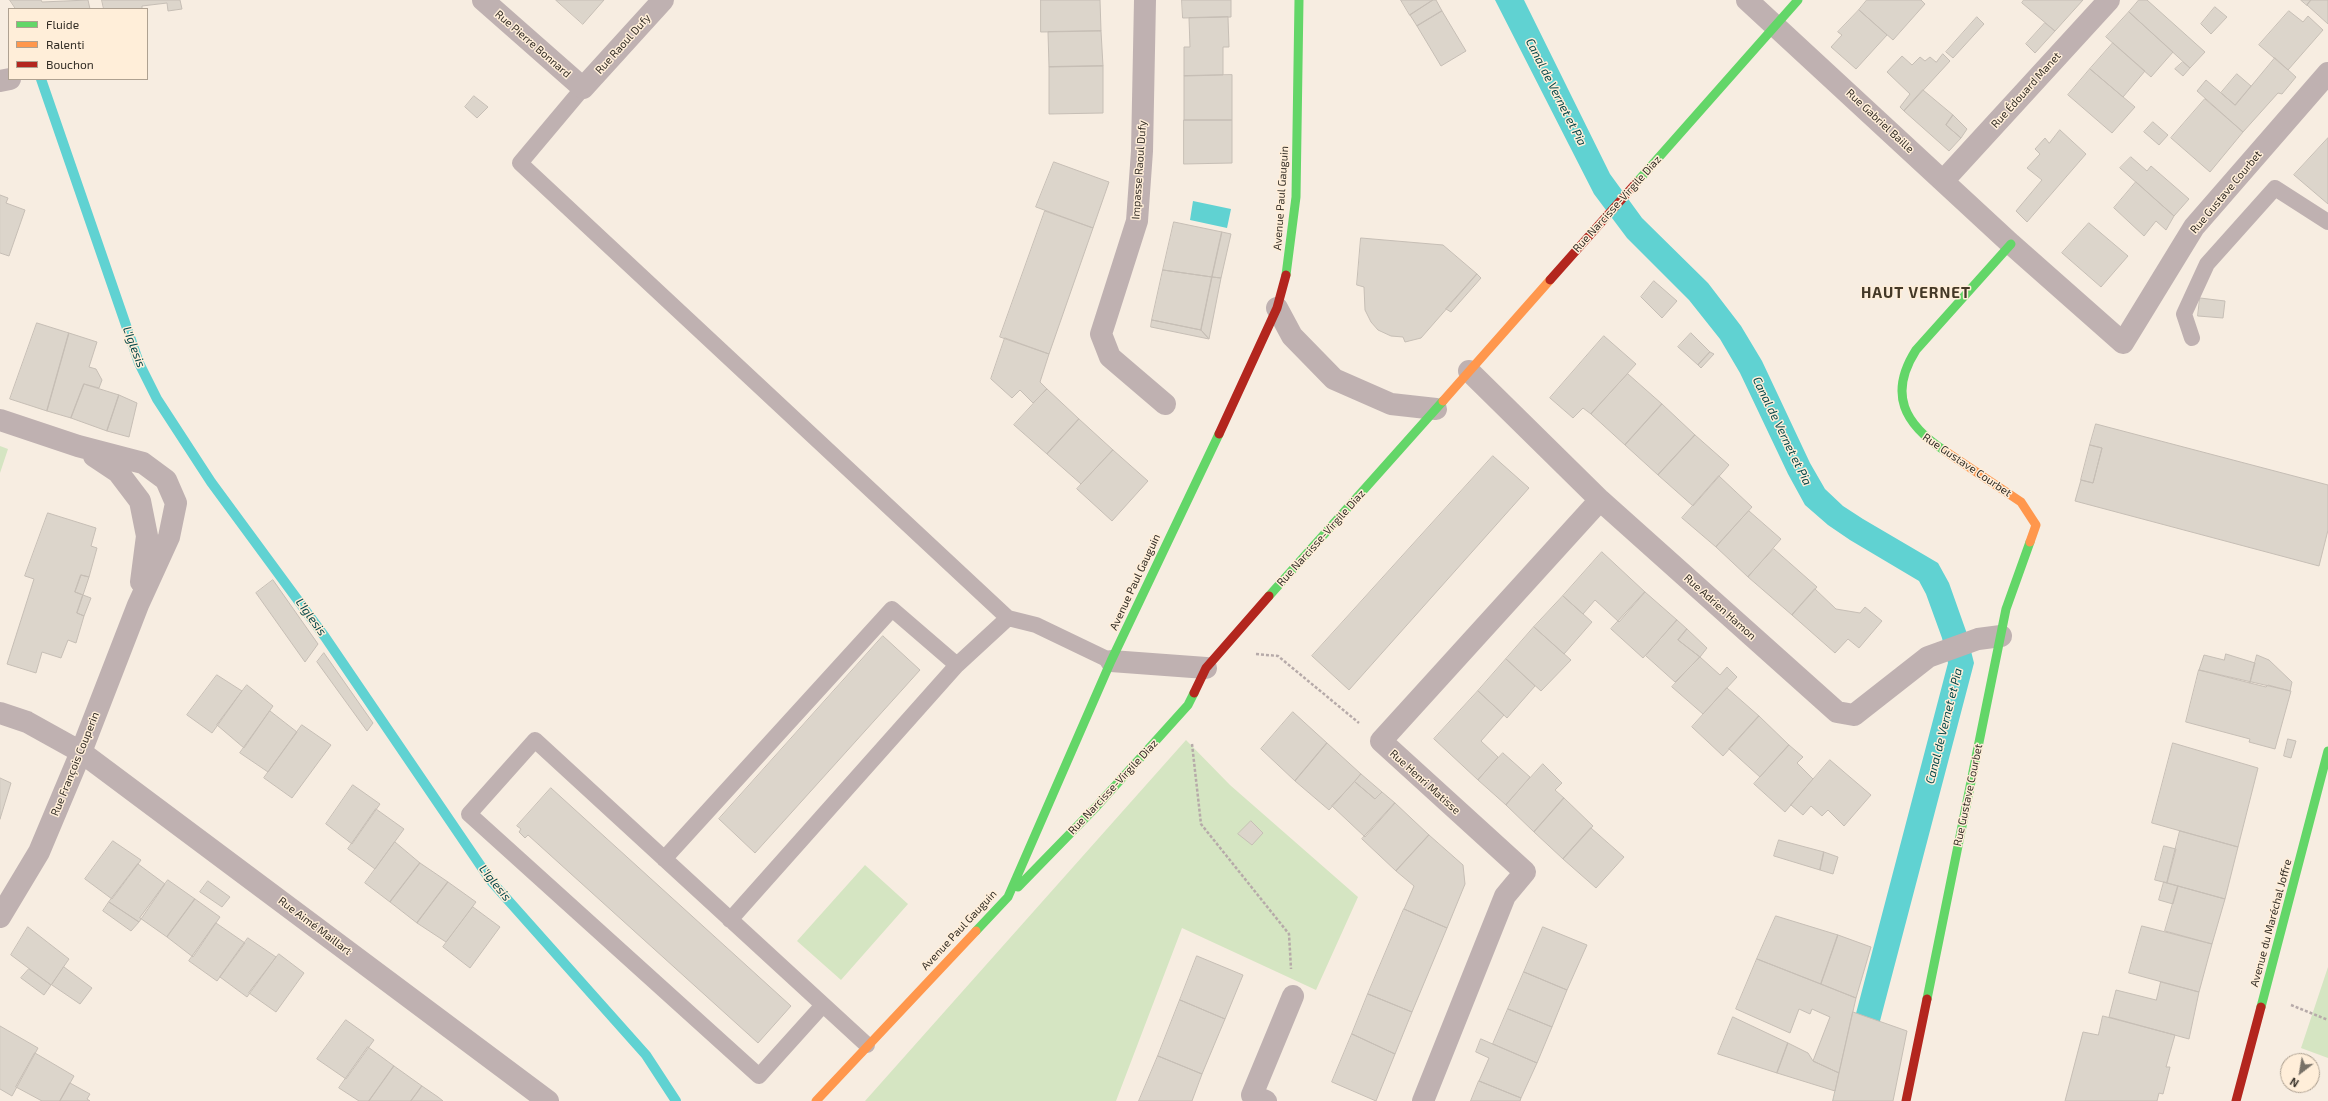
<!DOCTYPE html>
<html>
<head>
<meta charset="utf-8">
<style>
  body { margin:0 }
  #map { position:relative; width:2328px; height:1101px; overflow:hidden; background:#f7ede1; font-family:"Exo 2",sans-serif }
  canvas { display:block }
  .legend { position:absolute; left:8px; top:8px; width:140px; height:72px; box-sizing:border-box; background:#ffeed9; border:1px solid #aea191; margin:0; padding:5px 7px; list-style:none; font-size:12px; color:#342e26 }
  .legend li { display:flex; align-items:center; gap:8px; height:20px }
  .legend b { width:20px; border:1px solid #aea191 }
  .north { position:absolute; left:2280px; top:1053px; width:40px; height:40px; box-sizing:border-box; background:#ffeed9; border:1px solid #aea191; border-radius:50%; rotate:211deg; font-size:11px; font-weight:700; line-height:16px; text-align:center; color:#342e26 }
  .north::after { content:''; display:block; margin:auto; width:14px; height:18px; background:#787167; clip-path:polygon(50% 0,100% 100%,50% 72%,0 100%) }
</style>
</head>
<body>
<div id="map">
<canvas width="2328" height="1101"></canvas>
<ul class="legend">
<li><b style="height:5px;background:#63d668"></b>Fluide</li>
<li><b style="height:5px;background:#ff974d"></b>Ralenti</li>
<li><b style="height:5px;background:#b3261e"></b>Bouchon</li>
</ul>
<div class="north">N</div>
</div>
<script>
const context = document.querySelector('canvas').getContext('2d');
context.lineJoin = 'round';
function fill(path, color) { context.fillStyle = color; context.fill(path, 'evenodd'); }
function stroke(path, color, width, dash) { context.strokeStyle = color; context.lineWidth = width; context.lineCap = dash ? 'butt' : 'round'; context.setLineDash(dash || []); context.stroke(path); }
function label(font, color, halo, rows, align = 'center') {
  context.font = font + ' "Exo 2",sans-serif'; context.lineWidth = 3; context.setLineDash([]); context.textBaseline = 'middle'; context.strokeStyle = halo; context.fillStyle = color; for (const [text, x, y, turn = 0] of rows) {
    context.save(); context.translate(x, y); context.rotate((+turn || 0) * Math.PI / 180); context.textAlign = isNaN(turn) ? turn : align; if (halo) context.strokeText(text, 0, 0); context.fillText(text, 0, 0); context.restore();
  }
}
const green = new Path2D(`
  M0,446L8,449L0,473Z
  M1186,740L1230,785L1358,897L1316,990L1182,928L1116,1101H865Z
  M865,865L908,904L841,980L797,941Z
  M2328,967V1058L2301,1048Z`);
const water = new Path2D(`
  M1495,0H1524L1610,174L1642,218L1708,283L1741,326L1762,361L1810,463L1825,489L1843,506L1863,519L1938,563L1949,583L1966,631L1974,663L1859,1101H1833L1948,663L1942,638L1926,594L1919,581L1850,540L1828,525L1805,505L1788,474L1740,373L1720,339L1689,300L1627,238L1594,194Z
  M1193,201L1231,209L1227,228L1190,220Z`);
const stream = new Path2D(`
  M41,79L139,363L157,399L211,482L325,637L491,881L646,1055L676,1101`);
const building = new Path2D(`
  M10,0H41L42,2L88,0L90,9H16Z
  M102,0H180L182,9L168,11L167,3L142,6V9H104Z
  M556,0H604L583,24Z
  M1041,0H1100L1101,31L1041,32Z
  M1182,0H1231V17L1183,18Z
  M1401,0H1433L1410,15Z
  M1433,0H1436L1442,11L1417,26L1410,15Z
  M1867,0H1921L1925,4L1893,40L1859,10Z
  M2024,0H2083L2055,31L2022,3Z
  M2139,0H2147L2205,52L2190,68L2129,12Z
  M2301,0H2311L2307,5Z
  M2311,0H2328V24L2307,5Z
  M2215,7L2227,17L2211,34L2201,24Z
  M1859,10L1887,35L1856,69L1831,47L1842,35L1838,32Z
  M1442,11L1466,51L1441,66L1417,26Z
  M2289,11L2303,22L2308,16L2323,30L2288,70L2259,45Z
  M2129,12L2173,52L2151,77L2106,37Z
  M1228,17L1229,47H1223V75L1184,76V47H1190L1189,18Z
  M1977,17L1984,24L1953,58L1946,52Z
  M2045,23L2055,31L2035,53L2026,44Z
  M1101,31L1103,66L1049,67L1048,32Z
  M2113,43L2145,71L2123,97L2090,69Z
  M1943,54L1950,61L1904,111L1900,107L1910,94L1887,72L1902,56L1912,65L1920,57L1925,61L1930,57L1936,62Z
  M2275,58L2296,77L2282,94L2278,93L2243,132L2197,91L2206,80L2235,105Z
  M2183,62L2190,68L2183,76L2175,69Z
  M1103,66V113L1049,114V67Z
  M2090,69L2135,107L2112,133L2068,95Z
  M2237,74L2251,86L2235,105L2221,93Z
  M1232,75V120H1184V76Z
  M1923,90L1953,115L1946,125L1961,138L1949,151L1904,111Z
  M474,96L488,107L477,118L465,107Z
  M2205,99L2243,132L2210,172L2171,138Z
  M1953,115L1967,129L1961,138L1946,125Z
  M1184,120H1232V163L1184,164Z
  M2153,122L2168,135L2159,145L2144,132Z
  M2060,130L2086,154L2027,222L2016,211L2042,180L2027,168L2040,154L2035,149L2045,138L2049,143Z
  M2328,138V204L2294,175Z
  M2131,157L2147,171L2151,166L2189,199L2174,216L2120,168Z
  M1054,162L1109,182L1093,228L1036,207Z
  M2136,182L2174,216L2166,230L2156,221L2144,236L2114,208Z
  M0,195L8,198L6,203L25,210L9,256L0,253Z
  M1045,211L1093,228L1049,354L1000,337Z
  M1174,222L1222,232L1212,277L1163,270Z
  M2089,223L2128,256L2101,287L2062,253Z
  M1222,232L1231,234L1221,278L1212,277Z
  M1361,238L1443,245L1477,274L1421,338L1405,342L1403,337L1391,336L1378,330L1371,322L1365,310L1364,287L1357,285Z
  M1163,270L1212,277L1201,330L1152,320Z
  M1477,274L1481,278L1451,312L1446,309Z
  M1212,277L1221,278L1209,339L1201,330Z
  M1654,281L1677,301L1662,318L1641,297Z
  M2200,298L2225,301L2223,318L2198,316Z
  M1152,320L1201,330L1209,339L1151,327Z
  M37,323L69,333L47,411L10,399Z
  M69,333L97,342L89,367L96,369L102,380L99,388L84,384L71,418L47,411Z
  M1691,333L1710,352L1698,365L1678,347Z
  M1604,336L1636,364L1591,414L1583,408L1573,418L1550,398Z
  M1005,338L1049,354L1040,382L1047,389L1033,403L1020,390L1012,398L991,379Z
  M1710,352L1714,354L1701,368L1698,365Z
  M1628,374L1662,404L1625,445L1591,414Z
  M84,384L119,395L107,431L71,418Z
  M1047,389L1079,419L1047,454L1014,425Z
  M119,395L137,403L129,437L107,431Z
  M1662,404L1695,435L1658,475L1625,445Z
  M1079,419L1113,450L1081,484L1047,454Z
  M2096,424L2328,485V530L2319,566L2075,501L2081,480L2093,483L2102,448L2090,445Z
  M1695,435L1729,465L1693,506L1658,475Z
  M2090,445L2102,448L2093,483L2081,480Z
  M1113,450L1148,481L1112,521L1077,489Z
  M1493,456L1529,488L1349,690L1312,656Z
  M1719,476L1752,507L1716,547L1682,518Z
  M1749,511L1781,539L1748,577L1716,547Z
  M48,513L96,528L91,546L97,548L89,577L81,575L75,592L83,595L77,613L84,616L76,643L68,640L61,658L42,652L36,673L7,664L34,579L25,576Z
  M1774,549L1817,587L1792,615L1748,577Z
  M1602,552L1645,592L1619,622L1595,600L1583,614L1563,596Z
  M81,575L89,577L83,595L75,592Z
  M273,580L318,644L305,662L256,593Z
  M1815,589L1836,609L1860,613L1865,607L1882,621L1859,648L1848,639L1835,653L1792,615Z
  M1645,592L1677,620L1643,658L1611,629Z
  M83,595L91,598L84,616L77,613Z
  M1563,596L1592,622L1564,654L1534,627Z
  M1677,620L1687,629L1678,640L1700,657L1675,682L1646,656Z
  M1534,627L1571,660L1541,691L1506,659Z
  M1687,629L1707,648L1700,657L1678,640Z
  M883,636L920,670L755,853L719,819Z
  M324,653L373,723L367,731L317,662Z
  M2226,654L2255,663L2250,683L2199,670L2204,655L2224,660Z
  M2257,655L2269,660L2292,682L2290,691L2268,685L2266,687L2250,683Z
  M1700,657L1720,675L1727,667L1737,677L1703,714L1672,687Z
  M1506,659L1535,686L1507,718L1478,691Z
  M2199,670L2291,691L2275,749L2249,742L2250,739L2186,722Z
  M217,675L242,691L212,733L187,715Z
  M247,685L273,706L244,748L217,725Z
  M1727,688L1759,716L1723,756L1692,727Z
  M1478,691L1504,715L1481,741L1498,757L1478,780L1434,739Z
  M270,711L297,732L268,772L240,753Z
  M1293,712L1327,743L1295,781L1261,749Z
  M1759,716L1789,745L1760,777L1729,749Z
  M302,725L331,745L292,798L264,778Z
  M2288,739L2296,741L2291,758L2284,756Z
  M1327,743L1361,774L1329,810L1295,781Z
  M2173,743L2258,768L2238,847L2152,823Z
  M1789,745L1803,757L1797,763L1813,779L1785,812L1754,784Z
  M1503,753L1530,777L1506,805L1478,780Z
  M1830,760L1871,795L1844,826L1828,810L1822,816L1811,806L1803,815L1791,805Z
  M1543,764L1562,783L1555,790L1564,798L1534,832L1506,805Z
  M1361,774L1382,792L1375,799L1355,782Z
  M0,778L11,783L0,819Z
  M1355,782L1375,799L1382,792L1395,803L1365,837L1332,806Z
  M353,785L380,804L352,844L326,824Z
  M551,788L791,1006L758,1043L528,835L525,838L519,832L521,829L517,826Z
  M1564,798L1593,826L1563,859L1534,832Z
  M1395,803L1429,835L1396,871L1362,839Z
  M376,809L404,829L375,869L348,849Z
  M1251,821L1263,833L1252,845L1238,834Z
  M1591,828L1624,857L1596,888L1563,859Z
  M2180,831L2238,847L2225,899L2167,883Z
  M1429,835L1463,865L1465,884L1447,928L1404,909L1414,886L1396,871Z
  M1779,840L1824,852L1820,870L1774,856Z
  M113,841L141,860L112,899L85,879Z
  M395,842L420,863L390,902L365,883Z
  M2164,846L2176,849L2167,883L2155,880Z
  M1824,852L1838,857L1833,874L1820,870Z
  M420,863L448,882L417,923L390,902Z
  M138,864L165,884L139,922L109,902Z
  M168,880L195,899L167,937L140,918Z
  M208,881L230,897L222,907L200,892Z
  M448,882L476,902L446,942L417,923Z
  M2164,882L2178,886L2173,904L2159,900Z
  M2178,886L2225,899L2212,944L2165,931Z
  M195,899L220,917L193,957L167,937Z
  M109,902L139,922L131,931L103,911Z
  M473,907L500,927L470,968L443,947Z
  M1404,909L1447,928L1412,1012L1368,994Z
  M1776,916L1838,935L1821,984L1757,959Z
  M216,923L245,943L217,981L189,961Z
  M2142,926L2212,944L2199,992L2129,973Z
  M28,927L69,959L51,985L11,955Z
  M1543,927L1587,945L1567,990L1524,972Z
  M1838,935L1871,947L1856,998L1821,984Z
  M248,938L276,957L247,997L220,977Z
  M279,954L304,973L276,1012L249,993Z
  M1197,956L1243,975L1225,1019L1180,1000Z
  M1757,959L1856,998L1839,1073L1813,1061L1830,1017L1812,1009L1810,1014L1799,1009L1790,1033L1736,1009Z
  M64,967L92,988L80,1004L52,985Z
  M29,969L51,985L44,995L21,978Z
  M1524,972L1567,990L1552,1027L1508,1009Z
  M2161,982L2199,992L2189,1039L2109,1017L2116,990L2156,1000Z
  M1368,994L1412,1012L1395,1054L1352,1034Z
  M1180,1000L1225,1019L1202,1074L1158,1056Z
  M1508,1009L1552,1027L1537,1063L1493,1044Z
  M1853,1012L1907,1031L1893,1101H1833Z
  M2103,1016L2175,1035L2166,1067H2170L2163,1094L2159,1093L2157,1101H2065L2083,1032L2098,1035Z
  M1733,1017L1788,1043L1777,1073L1718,1054Z
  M346,1020L374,1040L346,1079L317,1059Z
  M0,1026L38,1048L12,1096L0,1089Z
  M1352,1034L1395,1054L1376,1101L1332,1082Z
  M1481,1039L1537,1063L1521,1098L1479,1081L1489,1058L1476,1052Z
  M1788,1043L1808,1053L1813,1061L1839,1073L1835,1091L1777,1073Z
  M368,1047L394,1066L369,1101H359L339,1088Z
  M35,1053L74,1076L60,1101H42L16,1087Z
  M1158,1056L1202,1074L1192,1101H1139Z
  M394,1066L422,1086L411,1101H369Z
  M1479,1081L1521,1098L1520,1101H1471Z
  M70,1083L90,1094L87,1099L90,1101H60Z
  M422,1086L438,1097L443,1101H411Z`);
const path = new Path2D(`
  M1256,654L1278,656L1359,723
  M1192,744L1201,824L1289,934L1291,969
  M2291,1005L2328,1020`);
const lane = new Path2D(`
  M583,88L520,163L1008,618L1036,625L1111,661
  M2192,338L2184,314L2207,264L2275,188L2328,222
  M664,859L892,609L957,665
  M730,920L957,665L1008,618
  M823,1005L759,1076L469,814L535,740L867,1045`);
const street = new Path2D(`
  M483,0L583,88L663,0
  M1145,0L1142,151L1137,221L1101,334L1110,357L1165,404
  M1747,0L2011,244L2123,343L2194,227L2328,73
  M0,81L10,79
  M1944,180L2109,0
  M1277,308L1292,336L1334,379L1391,404L1436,409
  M1469,371L1600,500L1837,712L1854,715L1928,657L1978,639L2001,636
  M0,420L78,446L143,463L166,480L176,503L169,537L138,605L81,752L39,852L0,917
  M94,456L118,472L140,501L147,536L141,582
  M1111,661L1206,668
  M0,713L27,722L81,752L548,1101
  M1266,1101L1252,1095L1293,996
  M1423,1101L1505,896L1525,872L1381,741L1600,500`);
const fast = new Path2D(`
  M1637,182L1798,0
  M1286,275L1296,197L1299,0
  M1945,451C1904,424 1888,394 1916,350L2011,244
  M1269,596L1443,401
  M1018,887L1096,807L1188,705L1194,693
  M976,931L1008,897L1111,661L1219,434
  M1927,999L2006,609L2030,542
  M2261,1007L2328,751`);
const slow = new Path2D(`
  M1443,401L1550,280
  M1945,451L2021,502L2036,525L2030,542
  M816,1101L976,931`);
const jam = new Path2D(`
  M1550,280L1637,182
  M1219,434L1277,308L1286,275
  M1194,693L1206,668L1269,596
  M1906,1101L1927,999
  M2236,1101L2261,1007`);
const streetNames = [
  ["Rue Pierre Bonnard",533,44,41],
  ["Rue Raoul Dufy",623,44,-48],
  ["Rue Édouard Manet",2026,90,-48],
  ["Rue Gabriel Baille",1880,121,43],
  ["Impasse Raoul Dufy",1139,170,-86],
  ["Rue Gustave Courbet",2226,192,-50],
  ["Avenue Paul Gauguin",1281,198,-86],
  ["Rue Narcisse-Virgile Diaz",1617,204,-48],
  ["Rue Gustave Courbet",1967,465,34],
  ["Rue Narcisse-Virgile Diaz",1321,538,-48],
  ["Avenue Paul Gauguin",1135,582,-65],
  ["Rue Adrien Hamon",1720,607,42],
  ["Rue François Couperin",75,764,-68],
  ["Rue Henri Matisse",1425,782,42],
  ["Rue Narcisse-Virgile Diaz",1113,787,-47],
  ["Rue Gustave Courbet",1968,795,-78],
  ["Avenue du Maréchal Joffre",2271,923,-75],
  ["Rue Aimé Maillart",315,926,37],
  ["Avenue Paul Gauguin",959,930,-47]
];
const waterNames = [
  ["Canal de Vernet et Pia",1556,92,63],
  ["L'Iglesis",134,347,69],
  ["Canal de Vernet et Pia",1782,431,64],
  ["L'Iglesis",311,617,54],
  ["Canal de Vernet et Pia",1944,726,-76],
  ["L'Iglesis",495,883,51]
];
const districtNames = [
  ["HAUT VERNET",1916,293]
];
fill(green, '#d5e5c2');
fill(water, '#60d2d2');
stroke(stream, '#60d2d2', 10);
fill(building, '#dcd5cb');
stroke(building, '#c6beb5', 1);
stroke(path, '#b6aaa9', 2.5, [3, 2]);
stroke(lane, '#bfb1b1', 16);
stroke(street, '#bfb1b1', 22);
stroke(fast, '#63d668', 9);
stroke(slow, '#ff974d', 9);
stroke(jam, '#b3261e', 9);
label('11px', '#342e26', '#ffeed9', streetNames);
label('italic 12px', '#004547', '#ffeed9', waterNames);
context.letterSpacing = '1px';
label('bold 15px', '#443826', '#ffeed9', districtNames);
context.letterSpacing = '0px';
</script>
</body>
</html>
